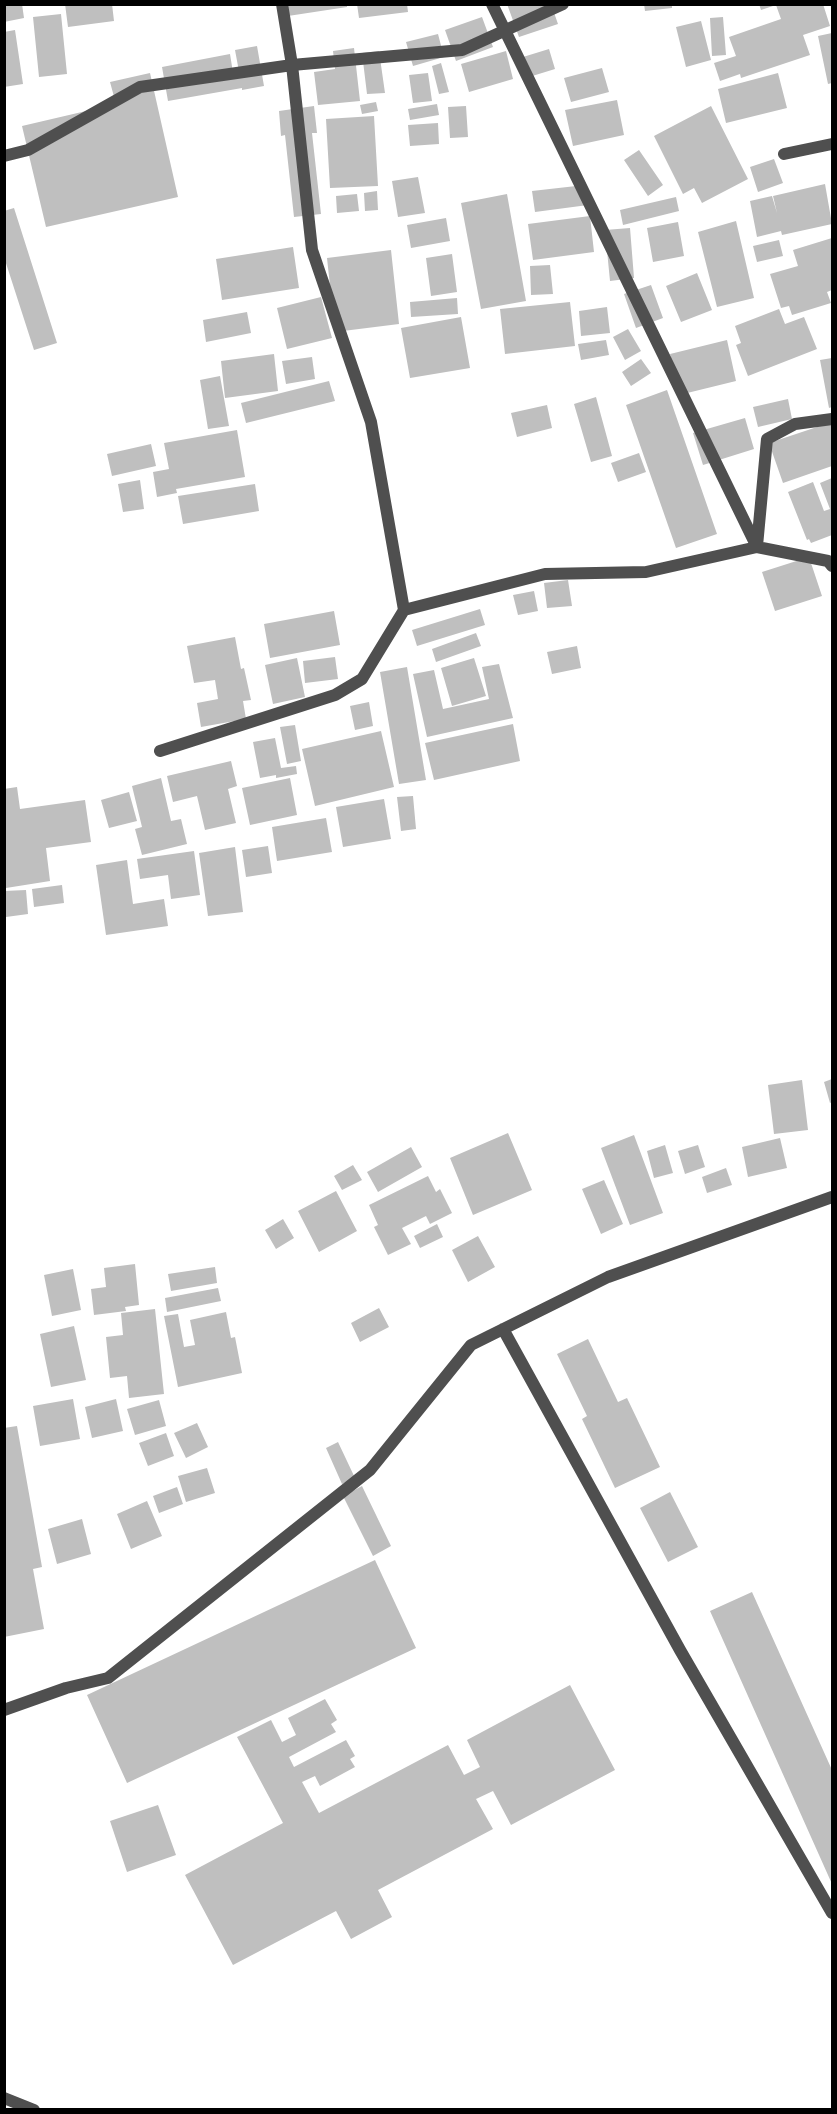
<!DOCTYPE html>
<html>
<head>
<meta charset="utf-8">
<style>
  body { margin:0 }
  #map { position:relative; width:837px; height:2114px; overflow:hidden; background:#fff; font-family:"Asap Condensed",sans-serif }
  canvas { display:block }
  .frame { position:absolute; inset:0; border:6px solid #000; pointer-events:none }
</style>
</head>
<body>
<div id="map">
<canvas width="837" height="2114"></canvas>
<div class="frame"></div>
</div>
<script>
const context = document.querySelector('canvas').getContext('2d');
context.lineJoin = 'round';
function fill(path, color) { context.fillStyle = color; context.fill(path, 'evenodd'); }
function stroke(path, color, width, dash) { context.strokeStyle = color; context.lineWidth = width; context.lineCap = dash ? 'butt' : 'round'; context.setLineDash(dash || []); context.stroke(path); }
const building = new Path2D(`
  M4,4H22L24,18L4,22Z
  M65,4H112L114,21L68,27Z
  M286,4H347V7L288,16Z
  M357,4H407L408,12L359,18Z
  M507,4H551L558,24L519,37Z
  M644,4H672V8L645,11Z
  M759,4H823L830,26L803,35L810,55L741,78L740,74L720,81L714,63L736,56L729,37L781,19L776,5L761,10Z
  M61,14L67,74L39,77L33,17Z
  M482,17L493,47L456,61L445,30Z
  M723,17L726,55L712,56L710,18Z
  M701,21L711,60L686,67L676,27Z
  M15,30L23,84L4,87V32Z
  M832,33V83L828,84L818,36Z
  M438,34L444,57L413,66L406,42Z
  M257,46L264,86L242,90V88L168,101L162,67L230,54L234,79L240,77L235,50Z
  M354,48L360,101L318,105L314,72L335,69L333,51Z
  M549,49L555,69L529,77L523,57Z
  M379,51L385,93L367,94L362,53Z
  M506,51L513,79L469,92L461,64Z
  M441,63L449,92L439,94L432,66Z
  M602,68L609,92L571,102L564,78Z
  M150,73L178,197L46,227L22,126L116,104L110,82Z
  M428,73L432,101L413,103L409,75Z
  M778,73L787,108L726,123L718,89Z
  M617,100L624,135L573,146L565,110Z
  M376,102L378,111L362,114L360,105Z
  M437,104L439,115L410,120L408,109Z
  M314,106L317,133H312L321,214L294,217L285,135L281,136L279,111Z
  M466,106L468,137L450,138L448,107Z
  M711,106L748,179L702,203L694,188L683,194L654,136Z
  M374,116L378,186L330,188L326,119Z
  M438,123L439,144L410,146L408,125Z
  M639,150L663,185L648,196L624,160Z
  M774,159L783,183L758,192L750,167Z
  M418,177L425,213L398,217L392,181Z
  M825,184L832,224L782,235L781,231L757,237L750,201L772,196L777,213L773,196Z
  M585,185L588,205L535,212L532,191Z
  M377,191L378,210L365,211L364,193Z
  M357,194L359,211L337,213L336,196Z
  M507,194L526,301L481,309L461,203Z
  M676,197L679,211L623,225L620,210Z
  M14,208L57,343L34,350L4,257V211Z
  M590,216L594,252L533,260L528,224Z
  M446,218L450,241L411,248L407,225Z
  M736,221L754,298L717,307L698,232Z
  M678,222L684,256L653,262L647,228Z
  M630,228L634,278L610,281L605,230Z
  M832,238V290L827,292L831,303L792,315L789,306L781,308L770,274L798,266L793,250Z
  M779,240L783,256L757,262L753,246Z
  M293,247L299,288L222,300L216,259Z
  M391,250L399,324L335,332L327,258Z
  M452,254L457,292L431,296L426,258Z
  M550,265L553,294L531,295L530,266Z
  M697,273L712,310L681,322L666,286Z
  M651,285L663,318L636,328L624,294Z
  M321,297L332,338L287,349L277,308Z
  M457,298L458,314L411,317L410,302Z
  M570,302L575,346L505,354L500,309Z
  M607,307L610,333L581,336L579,311Z
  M779,309L785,324L804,317L817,349L748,376L736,345L741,343L735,326Z
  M247,312L251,333L206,342L203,320Z
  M461,317L470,368L410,378L401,328Z
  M628,329L641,351L625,360L613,337Z
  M606,340L609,355L581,360L578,344Z
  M727,340L736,381L679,395L670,354Z
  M274,354L278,391L225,398L221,361Z
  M312,357L315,379L286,384L282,361Z
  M832,358V407L829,408L820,360Z
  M641,359L651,373L631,386L622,372Z
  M220,376L229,426L208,429L200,380Z
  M329,381L335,401L246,423L241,403Z
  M667,390L717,534L676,548L626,405Z
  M596,397L612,456L591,462L574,404Z
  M788,399L792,419L758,427L753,407Z
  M547,405L552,428L517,437L511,413Z
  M745,418L754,449L703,465L693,433Z
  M832,422V466L783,483L769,443Z
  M237,430L245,477L176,489L177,493L157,497L153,472L169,469L164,443Z
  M151,444L156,466L112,476L107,454Z
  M639,453L646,472L618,482L611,463Z
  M832,478V535L811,543L809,539L807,540L788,492L813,482L824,511L830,509L820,483Z
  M140,480L144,509L123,512L118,484Z
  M255,484L259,511L183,524L178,496Z
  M809,557L822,596L775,611L762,572Z
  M568,580L572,606L547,608L544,583Z
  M534,591L538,611L518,615L513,595Z
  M480,609L485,625L417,646L412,630Z
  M334,611L340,645L270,658L264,624Z
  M476,633L481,646L436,662L432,649Z
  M235,637L241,669L244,668L251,700L243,701L246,719L201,727L197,703L218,699L215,680L194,683L187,646Z
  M577,646L581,668L552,674L547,652Z
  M335,657L338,679L305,683L303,661Z
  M297,658L305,697L273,704L265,665Z
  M474,658L486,696L452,706L441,668Z
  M499,664L513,718L427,737L413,674L434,670L443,709L489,699L482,667Z
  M407,667L426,780L399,784L380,672Z
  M369,702L373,726L355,730L350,706Z
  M513,724L520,761L434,780L425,743Z
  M295,725L301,761L287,764L280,727Z
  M381,731L394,787L315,806L302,749Z
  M275,738L281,768L296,766L297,774L276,778V775L260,778L253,742Z
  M231,761L237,786L228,789L236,823L205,830L197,796L173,802L167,776Z
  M161,778L171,821L181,819L187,844L142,855L135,829L142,827L132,786Z
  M290,778L297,815L250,825L242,788Z
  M17,787L20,809L85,800L91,842L46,848L50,881L6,888L4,875V789Z
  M129,792L137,821L109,828L101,800Z
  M413,796L416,829L401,831L397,797Z
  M384,799L391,839L343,847L336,807Z
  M326,818L332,852L277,861L272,827Z
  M268,846L272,873L246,877L242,850Z
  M235,847L243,912L208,916L199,853Z
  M194,851L200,895L171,899L168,875L140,879L137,859Z
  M127,860L133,904L164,899L168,926L106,935L96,865Z
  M62,885L64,903L34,907L32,889Z
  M26,890L28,914L6,917L4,891Z
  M832,1079V1102L830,1103L824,1082Z
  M802,1080L808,1130L774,1134L768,1085Z
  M508,1133L532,1190L473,1215L450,1158Z
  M634,1135L663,1213L630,1225L601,1148Z
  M780,1138L787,1168L748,1177L742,1147Z
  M665,1145L673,1173L654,1178L647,1151Z
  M698,1145L705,1167L685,1174L678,1151Z
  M411,1147L422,1167L378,1192L367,1172Z
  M353,1165L362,1180L342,1190L334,1176Z
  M726,1168L732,1185L707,1193L702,1177Z
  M428,1176L436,1192L440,1189L452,1213L430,1224L426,1216L402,1228L411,1244L388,1255L374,1227L378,1225L369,1205Z
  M604,1180L623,1224L601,1234L582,1189Z
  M336,1191L357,1231L319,1252L298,1211Z
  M283,1219L294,1238L276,1249L265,1230Z
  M437,1224L443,1237L420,1248L414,1236Z
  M478,1236L495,1267L468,1282L452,1250Z
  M135,1264L139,1305L125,1307L126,1311L94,1315L91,1289L106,1287L104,1268Z
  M215,1267L217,1283L171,1291L168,1274Z
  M73,1269L81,1310L52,1316L44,1275Z
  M218,1288L221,1301L167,1312L165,1298Z
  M379,1308L389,1327L360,1342L351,1323Z
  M155,1309L164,1394L129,1398L127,1376L110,1378L106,1337L123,1335L121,1313Z
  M226,1312L231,1338L235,1337L242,1373L178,1387L164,1316L178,1314L184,1347L195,1345L190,1320Z
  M74,1326L86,1380L51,1387L40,1334Z
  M588,1339L618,1402L627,1398L660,1467L615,1488L582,1419L587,1416L557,1354Z
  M73,1399L80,1439L40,1446L33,1406Z
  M116,1399L123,1431L92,1438L85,1407Z
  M159,1400L166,1426L135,1435L127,1409Z
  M197,1423L208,1447L186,1458L174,1433Z
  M17,1426L42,1567L33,1569L44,1629L4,1637V1428Z
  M166,1433L174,1456L148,1466L139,1443Z
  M338,1442L355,1478L342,1484L326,1448Z
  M207,1468L215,1493L186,1502L178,1476Z
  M362,1486L391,1546L373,1556L343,1496Z
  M177,1487L183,1504L159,1513L153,1496Z
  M670,1492L698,1547L668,1562L640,1508Z
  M147,1501L162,1536L131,1549L117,1514Z
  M82,1519L91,1554L57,1564L48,1529Z
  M375,1560L416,1648L127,1783L87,1695Z
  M752,1592L832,1770V1884L710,1611Z
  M570,1685L615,1770L511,1825L493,1791L476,1799L493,1829L378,1890L392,1917L351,1939L336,1911L233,1965L185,1875L283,1823L237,1737L271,1720L282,1742L296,1735L288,1718L325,1699L337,1720L331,1724L336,1732L289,1757L294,1767L346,1740L355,1756L350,1759L355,1767L320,1786L315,1776L302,1782L319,1813L448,1745L464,1775L480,1767L467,1740Z
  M158,1805L176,1855L127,1872L110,1821Z`);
const street = new Path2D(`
  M492,4L757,547
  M784,154L832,144
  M4,156L28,150L140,87L292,65L462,50L563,4
  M757,546L767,439L795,424L832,419
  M404,610L545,574L646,572L757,547L828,561L832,566
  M160,751L335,695L362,679L404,610L371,422L312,250L292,65L282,4
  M503,1329L680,1650L832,1913
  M4,1710L66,1688L108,1678L370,1470L471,1345L608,1277L832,1197
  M4,2098L34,2110`);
fill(building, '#bfbfbf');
stroke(street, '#4f4f4f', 12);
</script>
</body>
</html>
